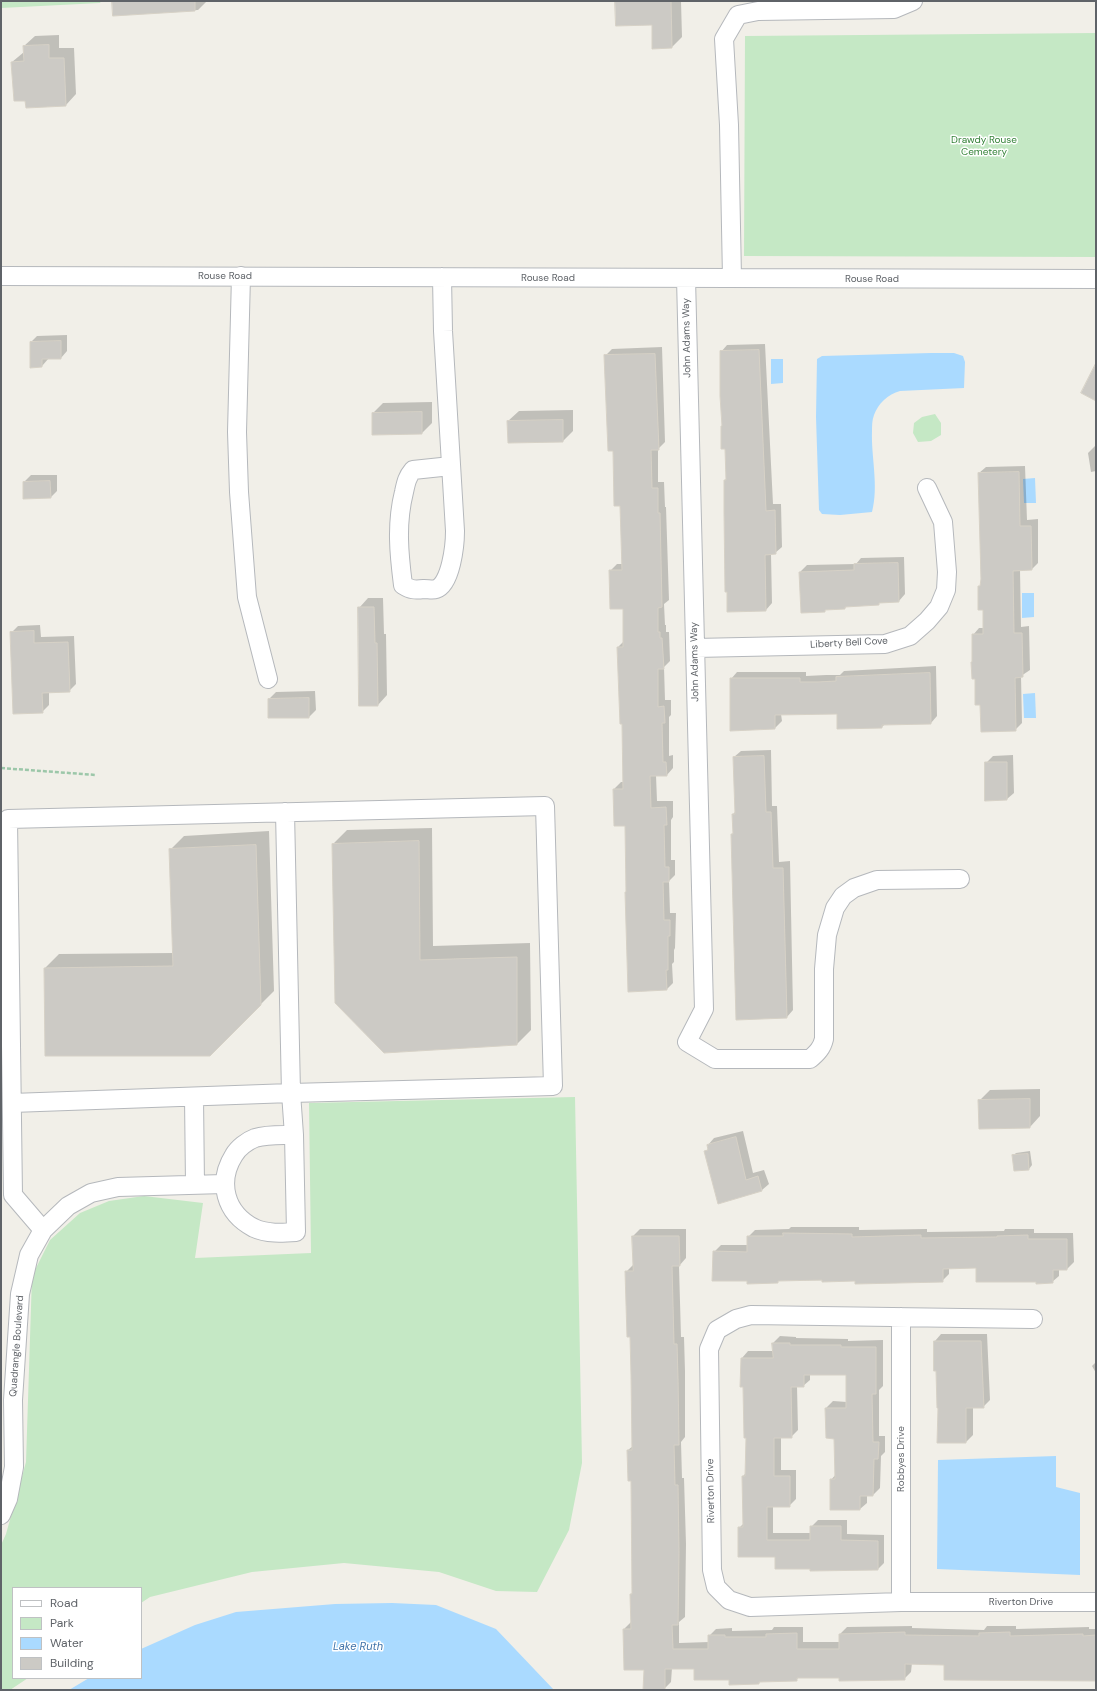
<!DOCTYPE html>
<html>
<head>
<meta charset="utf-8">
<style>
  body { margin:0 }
  #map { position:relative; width:1097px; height:1691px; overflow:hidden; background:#f1efe8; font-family:"DM Sans",sans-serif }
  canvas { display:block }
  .frame { position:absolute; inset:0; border:2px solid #5f6368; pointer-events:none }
  .legend { position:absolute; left:12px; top:1587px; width:130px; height:92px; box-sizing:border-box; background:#fff; border:1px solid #bfc1c3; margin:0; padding:5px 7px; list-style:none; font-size:12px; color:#5f6368 }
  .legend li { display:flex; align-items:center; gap:8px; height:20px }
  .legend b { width:20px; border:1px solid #bfc1c3 }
</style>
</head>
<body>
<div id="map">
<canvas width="1097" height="1691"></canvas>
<div class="frame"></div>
<ul class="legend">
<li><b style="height:5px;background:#fff"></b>Road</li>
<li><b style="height:11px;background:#c5e8c5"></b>Park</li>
<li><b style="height:11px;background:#aadaff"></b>Water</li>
<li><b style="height:11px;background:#cccac5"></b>Building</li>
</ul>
</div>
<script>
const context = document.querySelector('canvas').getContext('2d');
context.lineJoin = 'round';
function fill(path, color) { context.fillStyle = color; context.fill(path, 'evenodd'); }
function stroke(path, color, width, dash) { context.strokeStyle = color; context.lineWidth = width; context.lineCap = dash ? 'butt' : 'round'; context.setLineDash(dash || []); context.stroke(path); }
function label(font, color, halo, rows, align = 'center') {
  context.font = font + ' "DM Sans",sans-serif'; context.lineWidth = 3; context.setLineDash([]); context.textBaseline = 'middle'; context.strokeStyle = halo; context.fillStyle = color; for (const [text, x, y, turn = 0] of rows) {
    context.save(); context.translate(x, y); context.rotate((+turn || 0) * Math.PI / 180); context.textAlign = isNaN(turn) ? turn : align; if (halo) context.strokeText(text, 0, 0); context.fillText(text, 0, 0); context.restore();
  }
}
const green = new Path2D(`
  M1,1H101L100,3L1,8Z
  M1096,33V257L744,256L745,36Z
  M935,414L941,423V435L931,441L918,442L913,433L914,423L922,417Z
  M575,1097L582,1463L569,1530L537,1592L496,1591L439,1572L344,1563L252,1572L150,1597L141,1603V1588H13V1678H28L10,1690H1V1545L6,1534L26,1462L32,1276L50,1240L80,1213L109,1201L144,1196L203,1203L195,1258L311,1253L309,1103Z`);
const water = new Path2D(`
  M931,353H954L963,356L965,362L964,388L900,391C888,394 878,404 874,415C872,420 872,426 872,431C871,457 879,486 872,512L840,515L822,514L819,510L816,417L817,359L822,356Z
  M771,359H783V383L771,384Z
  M1035,478L1036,503H1024L1023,479Z
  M1022,593H1034V617L1022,618Z
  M1035,693L1036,718H1024L1023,694Z
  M1056,1456V1487L1080,1493V1575L937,1569L938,1460Z
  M392,1603L436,1605L496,1629L554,1690H69L89,1678H141V1649L195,1625L236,1612L335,1604Z`);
const shadow = new Path2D(`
  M113,1H207L198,10L114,15Z
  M616,1H681L682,37L672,47L653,24Z
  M59,35V48H74L76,94L66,105L27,107L26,100L12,62L24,52V46L35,36Z
  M67,335V351L61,358H49L42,366L31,342L37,336Z
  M765,344L773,504H781L782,547L775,553L771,554L772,603L766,610L725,480L727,478L726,448L723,425L721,352L727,345Z
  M662,347L665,442L658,449V482H664L665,507H666L669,600L664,604L665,625H666V632H669L670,661L664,667L665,700H671V715L669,717V756L673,755V768L667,775H656L657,801H673V817L671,820V860H675V875L669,881L670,913H676L675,948L674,950V962L672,964L673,983L667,989L629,991L626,892L627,891L626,825L614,789L621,782H624L623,723L618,647L624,641V607L610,571L617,564H623L621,505L614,450L605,356L612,349Z
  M432,402V423L422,433L373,413L383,403Z
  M573,410V431L563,441L508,421L519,411Z
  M1095,446H1096V471L1091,472L1088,453Z
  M1025,466L1027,520L1038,519V563L1032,569L1020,570L1021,627L1029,626L1030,670L1021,676L1022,723L1015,730L981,704L976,678L973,635L979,628H984V609L979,587L981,584L979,473L986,467Z
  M31,475H57V491L50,498L24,482Z
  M904,557L905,594L899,601L847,606L845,608L800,572L807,565L856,564L861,558Z
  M368,598H383L384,634H386L387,695L378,705H360L359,608Z
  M40,625L41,637L74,636L76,684L69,691L49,692V705L42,712L11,633L18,626Z
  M936,666L937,716L931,723L885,724L882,727L838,713L781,714L782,721L775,728L731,679L737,672H806V676L826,675H840L844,671Z
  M315,691L316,710L309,717H269V699L276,692Z
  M771,750L772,806H777L779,862L790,861L793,1010L787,1017L732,834L734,832L733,814L736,811L734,757L741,751Z
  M1013,755L1014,793L1007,799L986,800V763L993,756Z
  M432,828L433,946L530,943L531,1030L517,1044L384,1052L333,844L347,830Z
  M269,831L274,991L210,1055L45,968L59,954L173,953L170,850L184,836Z
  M1040,1089V1116L1030,1127L979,1101L990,1090Z
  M743,1131L753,1173L764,1170L769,1184L762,1190L719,1203L705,1152L709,1148L708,1145L714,1138Z
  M1030,1151L1032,1165L1029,1169L1015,1170L1013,1156L1016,1153Z
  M791,1227H859V1230L927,1229V1232L1004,1231L1005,1229H1034V1233H1073L1074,1262L1067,1269H1059V1276L1052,1282L977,1267L949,1268V1274L942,1281L780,1280L777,1282L748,1280L714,1252L721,1245H748V1237L755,1230L789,1229Z
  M640,1229H686V1258L679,1266L681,1337H684L685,1371V1437L681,1442L682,1478H684L686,1544L685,1617L679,1622V1643L709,1642V1636L716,1629L732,1628V1631L772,1630L774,1627H803V1642H840V1634L847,1627L912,1626V1628L984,1630L987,1626H1016V1629L1089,1627V1629H1096V1681H1053L945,1664L912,1663L911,1672L904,1679L799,1677L796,1680L761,1681L759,1683L730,1679L695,1668H672L671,1682L664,1689L645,1669L624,1629L631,1622V1594L633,1592L632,1480L628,1450L633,1446L631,1336L626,1272L634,1264L633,1236Z
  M941,1334H987L990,1400L983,1407H973V1435L966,1442L939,1407L937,1370H935V1341Z
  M780,1336L796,1337V1338L848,1339V1341L883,1340V1386L879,1390V1436H885V1452L881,1456L880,1488L873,1495H867V1503L860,1509L831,1480L836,1474L835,1438L826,1408L833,1401L847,1402V1374H810V1380L803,1386H797L798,1430L791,1437H781V1470H796V1499L789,1506H773V1533H811V1527L818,1520H847V1534L884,1535V1563L877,1570L811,1568L776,1556L739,1528L744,1523L743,1476L746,1473L747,1437L742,1358L748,1351H774L773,1343Z
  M1096,1362V1373L1092,1366Z`);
const building = new Path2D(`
  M112,1H195V11L113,16Z
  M615,1H671L672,48L652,49V25L616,26Z
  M49,45V58H64L66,106L26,108L25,101H14L11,62L24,61L23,46Z
  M61,341V359H42V367L30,368V342Z
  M759,350L766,511L775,510L776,554L765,555L766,611L727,612V592H725L724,512V480H726L725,449H721V426H722L720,396V351Z
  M655,354L659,450H651L652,488H658V513H660L662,607L658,608V632H660V638H662L664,669H658V707L664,706L665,723H662L663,762H666L667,776H650L651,808L666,807L667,825H664L665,867H669V882H663L664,920H670V936H668V970H666L667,990L628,992L625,892H626L625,826H614L613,789H623L622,724H620L617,647H623V609H610L609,570H622L620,506H614L613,451H608L604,355Z
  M1096,363V401L1081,393Z
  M422,412V434L372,435V413Z
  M563,420V442L508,443L507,421Z
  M1019,472L1020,526H1031L1032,570L1013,571L1014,633H1022L1023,677L1015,678L1016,731L981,732L980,705H975V679H972L971,662H972V634H983V610H978V586H980L981,579L978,473Z
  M50,481L51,498L23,499V482Z
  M898,563L899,602L879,603V605L845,607V609L825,610V612L801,613L799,572L854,570V564Z
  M358,607H374L375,643H377L378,706H359Z
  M34,631V643L68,642L70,692L42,693L43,713L13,714L10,632Z
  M930,673L931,724L882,725V728L837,729V714L775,715V729L730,731V678H800V682H818L836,681V677Z
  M309,698V718H268V699Z
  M764,756L766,812H771L773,868H783L787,1018L736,1020L731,834H733L732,814H735L733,757Z
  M985,762H1007V800L985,801Z
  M419,841L420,960L517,957V1045L384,1053L335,1003L332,844Z
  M256,845L261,1005L210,1056H45L44,968L173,966L169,849Z
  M1030,1099V1128L979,1129L978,1100Z
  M736,1137L746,1180L758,1176L762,1191L718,1204L704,1151L708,1150L707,1145Z
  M1028,1154L1029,1170L1014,1171L1012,1155Z
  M783,1233L852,1234V1237L921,1235V1238L997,1237V1236L1028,1235V1239H1067V1270H1053V1283L1036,1284V1282H976V1268L943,1269V1282L855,1284V1281L822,1282V1280L778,1281V1283L747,1284V1281H712L713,1251L747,1252V1236H783Z
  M632,1236H679L680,1266H672L674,1344H677L678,1379L679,1445H674L675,1485H678L679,1552L678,1625H672L673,1649H708V1635H725V1637H766V1634L797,1633V1649H839V1634L905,1632V1635L979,1636V1633L1010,1632V1636L1083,1634V1636L1096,1635V1681L944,1680V1665L905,1664V1680L839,1681V1678H797V1681L759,1682V1684L729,1685V1680H694V1669H665V1690H643L644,1670H624L623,1629H631L630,1594H632L631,1481H628L627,1450H632L631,1375L630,1337H627L625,1271H633Z
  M934,1341H981L984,1408H966V1443H937L938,1408H937L936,1371H934Z
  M772,1343H790V1345H841V1347H876V1394H872L873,1442H879L878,1459H874L873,1496H860V1510H830V1479H835L834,1439L826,1438L825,1408H846V1375H804V1387H791L792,1438H774V1476H790V1507H767V1540H810V1526H841V1540L878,1541V1570L810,1571V1569H775V1557H738V1527H743L742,1476H745L746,1438H744L743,1387H740L741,1358H773Z`);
const path = new Path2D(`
  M1,768L96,775`);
const minor = new Path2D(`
  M1,276L1096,279
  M241,276L237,432L239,492L247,597L268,679
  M442,277L443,331L455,531C455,545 451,584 436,589C433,590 428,589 424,589C415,590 411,590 403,585C399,554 396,524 404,492C406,483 407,477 413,470L451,466
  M686,278L704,1009L687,1042L715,1059H810C817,1053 822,1048 824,1039V969L827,935L835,908L843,896L854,888L877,880L960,879
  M732,278L729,125L724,39L738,15L758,11L894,9L913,1
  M695,648L885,644L910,636L927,621L939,607L946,590L947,572L943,522L927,488
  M194,1097L195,1185
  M12,1103L291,1093L285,812
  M43,1230L13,1195L8,819L545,806L553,1086L291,1093L294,1135L296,1232C282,1233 267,1234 254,1228C225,1213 217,1182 234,1155C238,1148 247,1141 255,1138C268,1134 281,1135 294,1135
  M1033,1319L751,1315L736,1319L717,1330L709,1349L712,1570L716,1587L729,1600L750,1607L901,1602H1096
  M1,1515L8,1499L14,1467L13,1400L20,1294L29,1255L43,1230L68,1206L91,1193L118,1187L224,1184
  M901,1602V1317`);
const parkNames = [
  ["Drawdy Rouse",984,140],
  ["Cemetery",984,152]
];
const streetNames = [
  ["Rouse Road",225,276],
  ["Rouse Road",548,278],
  ["Rouse Road",872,279],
  ["John Adams Way",687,338,-91],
  ["Liberty Bell Cove",849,643,-3],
  ["John Adams Way",695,662,-91],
  ["Quadrangle Boulevard",17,1346,-86],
  ["Robbyes Drive",901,1459,-90],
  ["Riverton Drive",711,1491,-91],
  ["Riverton Drive",1021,1602]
];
const waterNames = [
  ["Lake Ruth",358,1647]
];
fill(green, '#c5e8c5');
fill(water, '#aadaff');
fill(shadow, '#0003');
fill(building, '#cccac5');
stroke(building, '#d6d1c6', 1);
stroke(minor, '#b5b8bc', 20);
stroke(path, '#9cc7a9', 2.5, [4, 2]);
stroke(minor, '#fff', 18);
label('10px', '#348238', '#fff', parkNames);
label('10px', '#5f6368', '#fff', streetNames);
label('italic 11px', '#4174aa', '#fff', waterNames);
</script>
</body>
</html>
